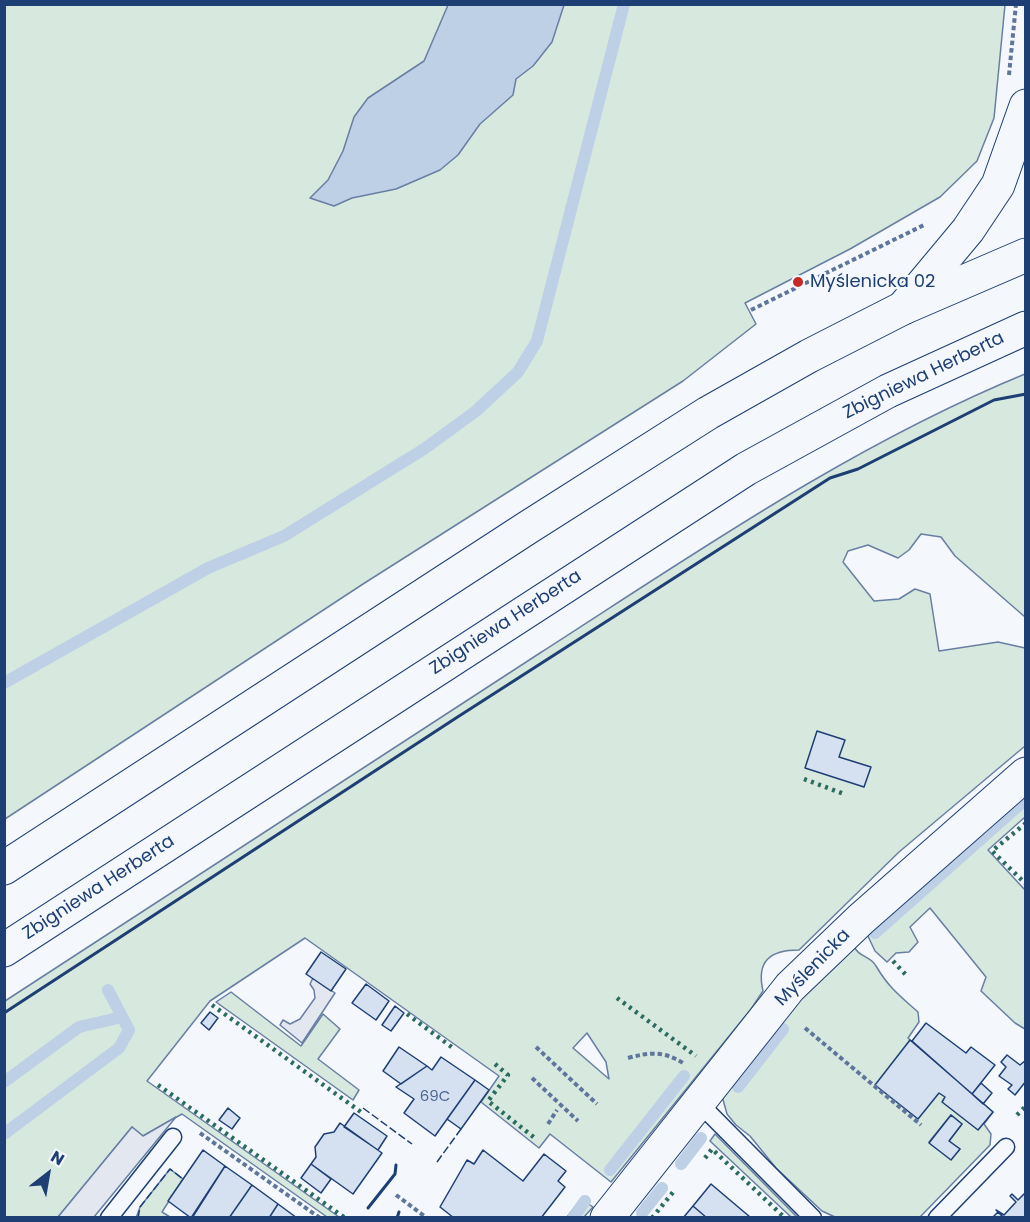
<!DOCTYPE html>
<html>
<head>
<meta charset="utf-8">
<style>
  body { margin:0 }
  #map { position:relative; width:1030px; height:1222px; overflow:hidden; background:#f4f7fb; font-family:Poppins,sans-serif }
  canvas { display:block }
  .frame { position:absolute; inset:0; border:6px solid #1d3f73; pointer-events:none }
  .north { position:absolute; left:18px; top:1144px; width:60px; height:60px; -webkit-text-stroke:4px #f4f7fb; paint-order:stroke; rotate:31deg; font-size:16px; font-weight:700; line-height:24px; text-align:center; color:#1d3f73 }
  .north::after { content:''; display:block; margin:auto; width:21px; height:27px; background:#1d3f73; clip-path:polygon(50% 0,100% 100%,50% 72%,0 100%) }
</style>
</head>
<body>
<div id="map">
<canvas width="1030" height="1222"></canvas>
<div class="frame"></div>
<div class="north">N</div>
</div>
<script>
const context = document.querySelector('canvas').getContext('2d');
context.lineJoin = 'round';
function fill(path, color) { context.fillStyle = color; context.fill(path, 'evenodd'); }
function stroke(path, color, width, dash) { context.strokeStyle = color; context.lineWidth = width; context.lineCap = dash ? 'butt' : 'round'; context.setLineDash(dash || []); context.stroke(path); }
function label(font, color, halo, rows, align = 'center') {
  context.font = font + ' Poppins,sans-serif'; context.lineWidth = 4.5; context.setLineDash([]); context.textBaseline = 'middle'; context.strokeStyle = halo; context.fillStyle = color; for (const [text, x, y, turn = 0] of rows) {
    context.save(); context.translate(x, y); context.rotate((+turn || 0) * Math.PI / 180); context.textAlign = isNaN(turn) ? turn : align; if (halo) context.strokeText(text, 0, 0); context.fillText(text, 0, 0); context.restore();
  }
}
const green = new Path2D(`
  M4,5H1005L994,118L977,161L940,197L850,249L745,303L756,324L683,381L363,584L5,819Z
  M1025,374V617L955,556L941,537L921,534L909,550L898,558L868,545L848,551L843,562L874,601L899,599L915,589L930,594L939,651L998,642L1025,648V746L899,852L799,950C770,950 756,961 763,991L751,1009L611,1182L550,1134L539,1148L481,1102L499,1076L305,938L210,1001L147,1081L339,1217H327L182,1114L143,1136L132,1127L58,1217L5,1218V1001C183,885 362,769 540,653C697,552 852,445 1025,374ZM587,1033L606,1062L609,1079L573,1048Z
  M1025,791V817L988,850L1025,890V1029L1015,1023L981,991L986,977L930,908L910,927L918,942L909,952L896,953L887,962L875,951L866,932Z
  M853,944C857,957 871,956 876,966C889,988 900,996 918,1012L919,1022L908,1038L993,1112L984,1124L991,1134L990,1145L920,1217H835L822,1211L776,1168L750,1136L736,1125L727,1114L722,1096L799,998ZM951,1115L962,1124L949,1141L960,1149L951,1159L929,1142Z
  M231,992L301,1046L323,1014L340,1029L318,1059L359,1090L353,1100L216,1002Z
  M715,1134L797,1217H791L710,1141Z
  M170,1169L183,1179L162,1212L170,1217L136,1218L140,1207Z
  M581,1199L593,1207L584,1217H567Z`);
const parking = new Path2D(`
  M313,978L335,993L302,1043L280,1025L283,1020L290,1024L300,1019L315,998L314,990L310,984Z
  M176,1117L94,1217H58L132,1127L143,1136Z`);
const water = new Path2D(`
  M448,5H564L552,42L533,66L516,79L513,95L480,124L458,155L440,170L396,189L352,198L334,206L310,198L328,180L343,151L354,117L368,98L424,61Z`);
const stream = new Path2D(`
  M4,683L208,568L284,536L424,449L476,411L518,372L537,341L624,4
  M875,933L1026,799
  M4,1082L79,1027L122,1017
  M738,1087L783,1029
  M4,1134L119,1048L129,1030L108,990
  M681,1164L701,1138
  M610,1170L684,1076
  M642,1213L662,1188
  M573,1218L585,1201`);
const building = new Path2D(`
  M817,731L845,740L839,757L871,767L864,787L805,768Z
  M321,952L346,969L331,991L306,974Z
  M366,984L389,1001L376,1020L352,1003Z
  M395,1006L404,1013L391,1031L382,1025Z
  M210,1012L218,1018L209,1030L201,1023Z
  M926,1023L966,1053L971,1047L995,1065L972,1094L912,1041Z
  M910,1040L993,1112L978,1130L942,1102L945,1097L939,1093L918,1119L875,1085Z
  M399,1047L427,1066L401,1084L383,1071Z
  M1007,1055L1020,1065L1026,1060V1081L1015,1095L1008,1089L1012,1085L999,1076L1006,1067L1001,1062Z
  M441,1057L475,1080L435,1136L404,1113L414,1099L396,1087L427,1066L432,1070Z
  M475,1080L489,1090L461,1129L447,1119Z
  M981,1083L992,1093L983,1104L972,1094Z
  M228,1108L240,1118L232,1129L219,1120Z
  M354,1113L387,1136L378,1150L344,1127Z
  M951,1115L962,1124L949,1141L960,1149L951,1160L929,1143Z
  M340,1123L382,1153L353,1194L311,1164L316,1157L315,1147L324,1134L334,1132Z
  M203,1150L225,1166L191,1218L168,1201Z
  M483,1150L523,1181L544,1154L566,1171L558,1181L565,1187L541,1218H454L440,1207L467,1160L474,1164Z
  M311,1164L331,1179L321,1193L301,1178Z
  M225,1166L252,1185L229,1218H192Z
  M711,1184L750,1217V1218H707L693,1206Z
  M252,1185L278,1204L269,1218H229Z
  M1026,1192V1218H1004L996,1210L1004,1215L1016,1202L1010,1196L1012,1194L1018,1200Z
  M278,1204L297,1218H269Z
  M693,1206L707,1218H683Z
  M998,1212L1004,1218H992Z`);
const path = new Path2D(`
  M1009,75L1016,4
  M751,310L924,225
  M805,1028L921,1125
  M536,1047L597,1104
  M628,1058C650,1052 664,1051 683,1063
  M532,1078L578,1121
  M548,1124L557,1110
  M200,1133L320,1218
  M396,1195L427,1218`);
const service = new Path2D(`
  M699,1103L813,1218
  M109,1218L173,1137
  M937,1218L1006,1147`);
const minor = new Path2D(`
  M607,1218L790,987L861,919L1026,774`);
const tertiary = new Path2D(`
  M903,308L968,230L998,185L1026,106`);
const secondary = new Path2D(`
  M4,868L527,528L708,413L809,356L903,308L1026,255
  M4,950L746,469L888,391L1026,328`);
const hedge = new Path2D(`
  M804,779L844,794
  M1026,823L992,851L1026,884
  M893,961L907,976
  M617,998L696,1056
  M212,1005L361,1112
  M407,1014L453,1048
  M495,1064L508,1075L488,1101L536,1139
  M158,1085L345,1218
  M1017,1115L1026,1106
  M705,1158L712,1149L785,1218
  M652,1218L674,1191`);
const fence = new Path2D(`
  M363,1108L412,1144
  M437,1162L461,1129
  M138,1218L140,1207L170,1169L183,1179
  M339,1218V1217`);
const wall = new Path2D(`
  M4,1013L456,718L830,478L858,469L994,400L1026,394
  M368,1208L395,1174L396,1165
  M397,1218L399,1212`);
const markers = [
  [798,282,6,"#c62828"]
];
const numberNames = [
  ["69C",435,1097]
];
const poiNames = [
  ["Myślenicka 02",810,282]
];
const streetNames = [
  ["Zbigniewa Herberta",924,376,-26],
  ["Zbigniewa Herberta",506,623,-33],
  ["Zbigniewa Herberta",99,888,-33],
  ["Myślenicka",813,968,-46]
];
fill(green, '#d7e8df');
stroke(green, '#687fa3', 1.5);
fill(parking, '#e3e8f0');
stroke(parking, '#687fa3', 1.5);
fill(water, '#bed0e5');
stroke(water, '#687fa3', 1.5);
stroke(stream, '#bed0e5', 12);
fill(building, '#d5e0f0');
stroke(building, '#1d3f73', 1.5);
stroke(service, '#1d3f73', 19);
stroke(minor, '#1d3f73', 35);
stroke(tertiary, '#1d3f73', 35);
stroke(secondary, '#1d3f73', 35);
stroke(path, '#5e769c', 4, [4.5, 3]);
stroke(service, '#f4f7fb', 16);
stroke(minor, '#f4f7fb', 33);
stroke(tertiary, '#f4f7fb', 33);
stroke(secondary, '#f4f7fb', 33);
stroke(hedge, '#2c6c60', 4.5, [3, 4.5]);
stroke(fence, '#1d3f73', 1.5, [8, 3]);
stroke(wall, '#1d3f73', 3);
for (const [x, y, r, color] of markers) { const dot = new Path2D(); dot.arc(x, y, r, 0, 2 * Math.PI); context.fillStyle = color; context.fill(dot); stroke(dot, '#f4f7fb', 2); }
label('15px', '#4b6792', null, numberNames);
label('18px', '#1d3f73', '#f4f7fb', poiNames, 'left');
label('18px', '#1d3f73', '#f4f7fb', streetNames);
</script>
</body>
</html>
